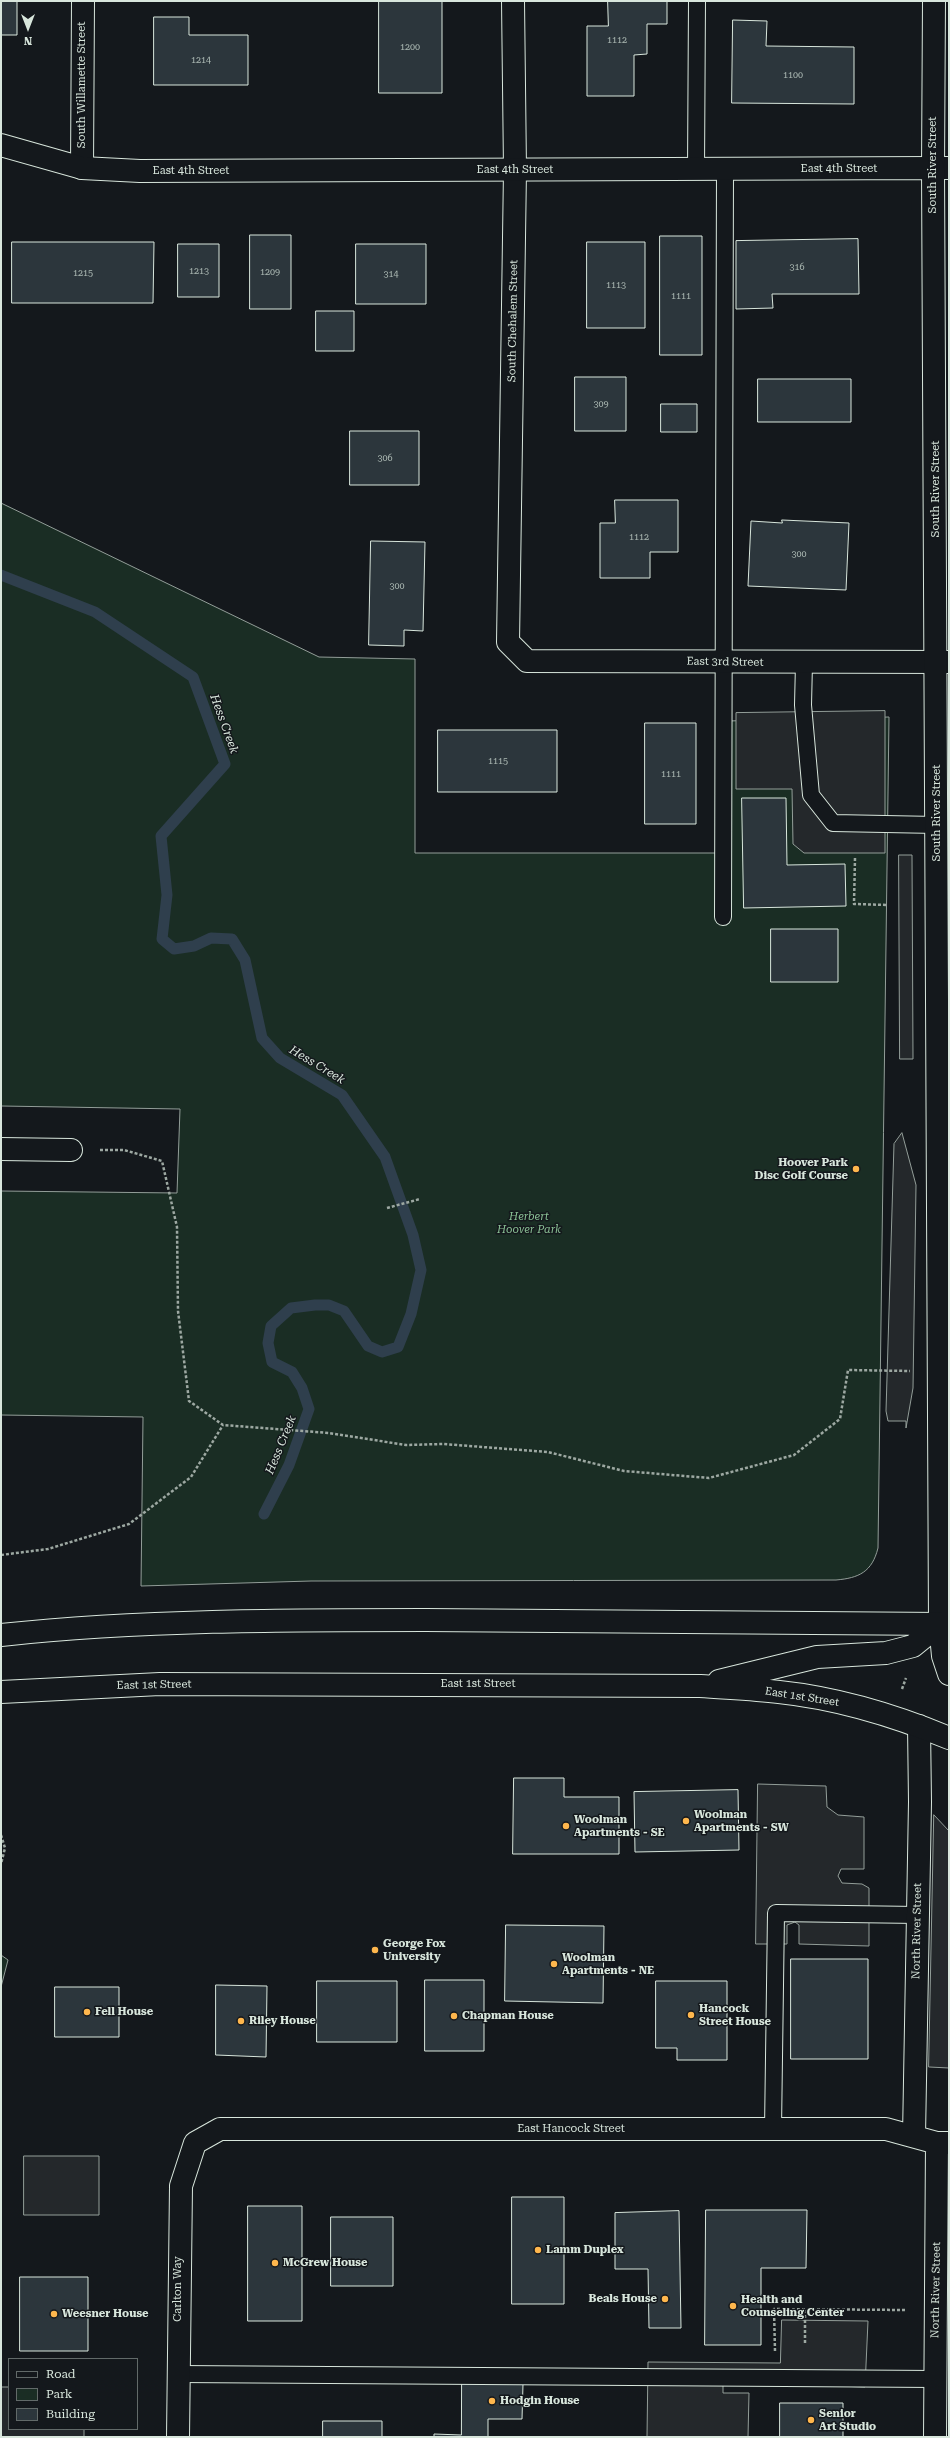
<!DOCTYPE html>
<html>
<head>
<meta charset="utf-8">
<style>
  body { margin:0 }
  #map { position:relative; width:950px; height:2438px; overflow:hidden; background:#14181c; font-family:"Roboto Serif",serif }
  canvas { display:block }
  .frame { position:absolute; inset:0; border:2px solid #d8e6dc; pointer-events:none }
  .legend { position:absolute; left:8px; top:2358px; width:130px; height:72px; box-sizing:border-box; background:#14181c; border:1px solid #626a69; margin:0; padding:5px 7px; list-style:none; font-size:12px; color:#d8e6dc }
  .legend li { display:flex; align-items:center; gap:8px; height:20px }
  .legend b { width:20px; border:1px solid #626a69 }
  .north { position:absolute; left:8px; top:8px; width:40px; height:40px; -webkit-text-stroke:3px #14181c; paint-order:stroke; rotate:180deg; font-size:11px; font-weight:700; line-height:16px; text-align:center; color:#d8e6dc }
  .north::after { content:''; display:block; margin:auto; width:14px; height:18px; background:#d8e6dc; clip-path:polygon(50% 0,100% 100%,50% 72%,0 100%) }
</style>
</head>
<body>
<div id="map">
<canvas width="950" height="2438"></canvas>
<div class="frame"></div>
<ul class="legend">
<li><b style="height:5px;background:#14181c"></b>Road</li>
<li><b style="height:11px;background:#1a2d24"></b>Park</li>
<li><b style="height:11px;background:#2c363c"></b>Building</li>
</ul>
<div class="north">N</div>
</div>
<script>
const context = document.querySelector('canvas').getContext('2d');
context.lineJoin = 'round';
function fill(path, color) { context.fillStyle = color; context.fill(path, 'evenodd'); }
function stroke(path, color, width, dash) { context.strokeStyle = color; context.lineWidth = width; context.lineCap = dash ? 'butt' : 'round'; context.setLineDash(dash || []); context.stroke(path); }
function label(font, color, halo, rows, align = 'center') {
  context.font = font + ' "Roboto Serif",serif'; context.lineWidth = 3; context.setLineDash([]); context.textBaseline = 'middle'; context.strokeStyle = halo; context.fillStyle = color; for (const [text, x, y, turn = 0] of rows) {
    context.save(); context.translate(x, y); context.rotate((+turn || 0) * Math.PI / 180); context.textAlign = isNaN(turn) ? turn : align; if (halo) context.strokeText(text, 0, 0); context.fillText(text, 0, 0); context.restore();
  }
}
const green = new Path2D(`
  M1,503L319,657L415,659V853H728L727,721L889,717L878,1548C872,1572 859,1578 836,1580L311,1581L141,1586L143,1417L1,1415V1191L177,1193L180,1109L1,1106Z
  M1,1955L8,1960L1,1987Z`);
const parking = new Path2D(`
  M885,711V853H804L793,844L792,789H736V713Z
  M899,855H912L913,1059H900Z
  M902,1133L916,1185L913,1388L906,1428V1421H888L886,1411L894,1144Z
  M758,1784L826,1786L827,1807L838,1815L864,1817V1869H841L838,1876L842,1883L862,1884L869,1888V1946L799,1944V1925L795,1922L787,1925V1944H756Z
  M934,1815L949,1831V2068L929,2067Z
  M24,2156H99V2215H24Z
  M782,2320L868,2321L865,2387L723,2382V2393H749L748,2437H647L648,2362L780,2363Z
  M1,2387H9V2429H84V2437H1Z`);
const stream = new Path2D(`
  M1,575L95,612L193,677L225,764L161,836L167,895L162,939L174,949L194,946L211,938L232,939L245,960L262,1038L280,1058L342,1095L385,1157L413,1235L421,1270L411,1314L398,1347L382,1352L368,1346L344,1311L329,1305H315L291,1308L271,1326L268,1343L272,1362L292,1372L302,1388L309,1409L289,1465L264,1514`);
const building = new Path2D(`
  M1,1H17V35H1Z
  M379,1H442V93H379Z
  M608,1H667V24H647V54L634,55V96H587V26H608Z
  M154,17H189V35H248V85H154Z
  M733,20L767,21L766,46L854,47V104L732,103Z
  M250,235H291V309H250Z
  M660,236H702V355H660Z
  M858,239L859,294H772L773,308L736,309V241Z
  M12,242H154L153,303H12Z
  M587,242H645V328H587Z
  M178,244H219V297H178Z
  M356,244H426V304H356Z
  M316,311H354V351H316Z
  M575,377H626V431H575Z
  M758,379H851V422H758Z
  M661,404H697V432H661Z
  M350,431H419V485H350Z
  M615,500H678V552H650V578H600V523H615Z
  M782,520L849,523L846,590L748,586L751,521L782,523Z
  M371,541L425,542L423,631L404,630V646L369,645Z
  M645,723H696V824H645Z
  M438,730H557V792H438Z
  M742,798H786L787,865L845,864L846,906L744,908Z
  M771,929H838V982H771Z
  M514,1778H564V1797H619V1854H513Z
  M738,1790L739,1850L635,1852L634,1792Z
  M506,1925L604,1926L603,2003L505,2001Z
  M791,1959H868V2059H791Z
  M425,1980H484V2051H425Z
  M317,1981H397V2042H317Z
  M656,1981H727V2060H677V2048H656Z
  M216,1985L267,1986L266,2057L216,2055Z
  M55,1987H119V2037H55Z
  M512,2197H564V2304H512Z
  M248,2206H302V2321H248Z
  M706,2210H807L806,2268H761V2345H705Z
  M679,2211L681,2328H649L648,2269H615V2213Z
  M331,2217H393V2286H331Z
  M20,2277H88V2351H20Z
  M462,2383L523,2384L522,2419H488V2437H434V2434L461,2435Z
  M780,2403H843V2437H780Z
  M323,2421H382V2437H323Z`);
const path = new Path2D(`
  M855,858L854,904L888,905
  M100,1150H124L162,1161L177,1227L178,1311L189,1401L223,1425L329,1433L406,1445L443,1444L548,1452L624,1471L709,1478L794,1455L840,1419L848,1370L910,1371
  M387,1208L420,1199
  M1,1555L48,1549L129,1524L191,1477L223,1425
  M902,1689L906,1678
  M1,1835L5,1848L1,1864
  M805,2310V2344
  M775,2351L774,2309L906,2310`);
const service = new Path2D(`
  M696,169L697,1
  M804,663L803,705L811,795L833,823L937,825
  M723,917L725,169
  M773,2129L776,1913L918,1915
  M178,2374L935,2379`);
const minor = new Path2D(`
  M513,1L515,170L508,642L527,661L949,662
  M82,168L83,1
  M1,1149L71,1150
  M914,2136L920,1802L919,1726
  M178,2437L181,2186L195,2143L220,2129H886L937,2143H949
  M935,2437L937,2143`);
const tertiary = new Path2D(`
  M934,1L933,168H949`);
const secondary = new Path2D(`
  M1,145L82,168L140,171L933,168L940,1624`);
const primary = new Path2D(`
  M940,1624L943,1656L949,1674
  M1,1635C142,1620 283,1620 425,1620C599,1620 774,1623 949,1624
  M719,1681L817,1657L886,1653L913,1646L940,1624
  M1,1692L160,1684L700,1686C726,1688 753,1689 779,1692C836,1698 896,1716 949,1738`);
const markers = [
  [856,1169,4,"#ffb74d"],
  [686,1821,4,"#ffb74d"],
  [566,1826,4,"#ffb74d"],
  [375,1950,4,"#ffb74d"],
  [554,1964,4,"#ffb74d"],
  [87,2012,4,"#ffb74d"],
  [691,2015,4,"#ffb74d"],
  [454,2016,4,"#ffb74d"],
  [241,2021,4,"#ffb74d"],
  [538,2250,4,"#ffb74d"],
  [275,2263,4,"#ffb74d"],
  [665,2299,4,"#ffb74d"],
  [733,2306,4,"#ffb74d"],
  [54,2314,4,"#ffb74d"],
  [492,2401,4,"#ffb74d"],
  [811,2420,4,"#ffb74d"]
];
const numberNames = [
  ["1112",617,40],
  ["1200",410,47],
  ["1214",201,60],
  ["1100",793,75],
  ["316",797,267],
  ["1213",199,271],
  ["1209",270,272],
  ["1215",83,273],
  ["314",391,274],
  ["1113",616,285],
  ["1111",681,296],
  ["309",601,404],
  ["306",385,458],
  ["1112",639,537],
  ["300",799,554],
  ["300",397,586],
  ["1115",498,761],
  ["1111",671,774]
];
const streetNames = [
  ["South Willamette Street",82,85,-90],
  ["South River Street",933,165,-90],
  ["East 4th Street",839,169],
  ["East 4th Street",515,170],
  ["East 4th Street",191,171],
  ["South Chehalem Street",513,321,-89],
  ["South River Street",936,489,-90],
  ["East 3rd Street",725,662,1],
  ["South River Street",937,813,-90],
  ["East 1st Street",478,1684],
  ["East 1st Street",154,1685,-1],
  ["East 1st Street",802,1697,9],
  ["North River Street",917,1931,-89],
  ["East Hancock Street",571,2129],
  ["Carlton Way",178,2289,-90],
  ["North River Street",936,2290,-89]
];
const poiNames = [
  ["Hoover Park",848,1163,"right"],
  ["Disc Golf Course",848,1176,"right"],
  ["Woolman",694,1815],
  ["Apartments - SW",694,1828],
  ["Woolman",574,1820],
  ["Apartments - SE",574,1833],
  ["George Fox",383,1944],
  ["University",383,1957],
  ["Woolman",562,1958],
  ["Apartments - NE",562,1971],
  ["Hancock",699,2009],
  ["Street House",699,2022],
  ["Fell House",95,2012],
  ["Chapman House",462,2016],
  ["Riley House",249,2021],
  ["Lamm Duplex",546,2250],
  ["McGrew House",283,2263],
  ["Beals House",657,2299,"right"],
  ["Health and",741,2300],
  ["Counseling Center",741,2313],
  ["Weesner House",62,2314],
  ["Hodgin House",500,2401],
  ["Senior",819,2414],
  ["Art Studio",819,2427]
];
const parkNames = [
  ["Herbert",529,1217],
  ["Hoover Park",529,1230]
];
const waterNames = [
  ["Hess Creek",224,724,70],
  ["Hess Creek",317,1065,31],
  ["Hess Creek",281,1445,-68]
];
fill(green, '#1a2d24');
stroke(green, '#939e99', 1);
fill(parking, '#24282b');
stroke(parking, '#939e99', 1);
stroke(stream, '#2f3f4d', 11);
fill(building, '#2c363c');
stroke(building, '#d8e6dc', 1);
stroke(service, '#d8e6dc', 18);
stroke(minor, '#d8e6dc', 24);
stroke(tertiary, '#d8e6dc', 24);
stroke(secondary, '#d8e6dc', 24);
stroke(primary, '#d8e6dc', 24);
stroke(path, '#9da8a2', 2.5, [3, 2]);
stroke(service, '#14181c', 16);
stroke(minor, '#14181c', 22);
stroke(tertiary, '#14181c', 22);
stroke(secondary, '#14181c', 22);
stroke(primary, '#14181c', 22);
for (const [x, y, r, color] of markers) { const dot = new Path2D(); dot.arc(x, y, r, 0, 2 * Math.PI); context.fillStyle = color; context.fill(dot); stroke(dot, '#14181c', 1.5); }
label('9px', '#adbab4', null, numberNames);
label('11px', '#d8e6dc', '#14181c', streetNames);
label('bold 11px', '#d8e6dc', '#14181c', poiNames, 'left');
label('italic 11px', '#8ac095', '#14181c', parkNames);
label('italic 12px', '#d8e6dc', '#14181c', waterNames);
</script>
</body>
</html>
